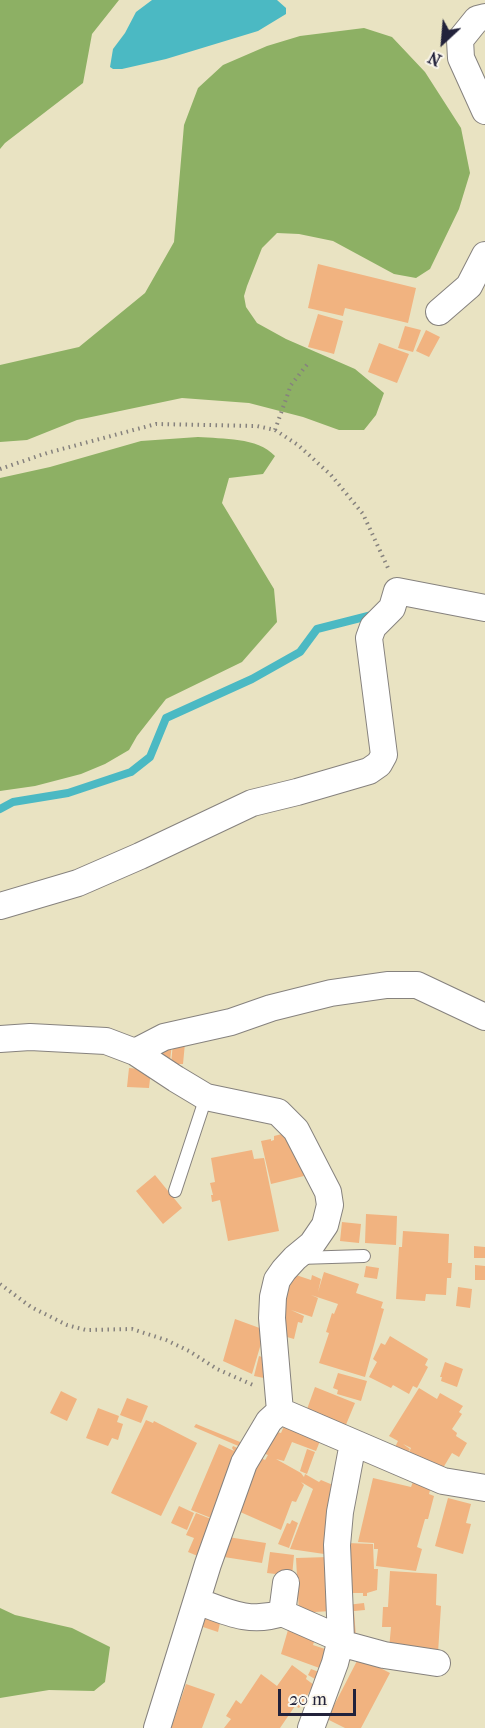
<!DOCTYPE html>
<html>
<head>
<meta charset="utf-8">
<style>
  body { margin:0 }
  #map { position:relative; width:485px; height:1728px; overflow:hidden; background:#e9e3c2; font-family:"IM FELL French Canon",serif }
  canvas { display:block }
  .north { position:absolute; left:413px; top:12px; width:60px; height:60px; -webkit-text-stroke:4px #fbf7ec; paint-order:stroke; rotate:206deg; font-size:16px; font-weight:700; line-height:24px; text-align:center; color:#22223b }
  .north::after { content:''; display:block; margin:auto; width:21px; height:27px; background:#22223b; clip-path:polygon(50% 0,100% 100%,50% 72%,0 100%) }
  .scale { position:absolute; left:278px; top:1689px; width:78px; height:27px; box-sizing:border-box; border:3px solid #22223b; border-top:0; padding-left:8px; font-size:18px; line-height:21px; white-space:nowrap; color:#22223b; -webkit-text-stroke:4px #fbf7ec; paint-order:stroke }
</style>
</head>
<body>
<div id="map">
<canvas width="485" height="1728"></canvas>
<div class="north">N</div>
<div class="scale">20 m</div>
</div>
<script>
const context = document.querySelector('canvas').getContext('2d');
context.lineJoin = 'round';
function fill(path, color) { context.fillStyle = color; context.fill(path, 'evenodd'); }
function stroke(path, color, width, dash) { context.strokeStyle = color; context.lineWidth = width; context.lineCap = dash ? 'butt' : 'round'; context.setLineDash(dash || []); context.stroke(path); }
const forest = new Path2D(`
  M0,0H119L92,34L83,83L5,143L0,149Z
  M364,28L392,37L425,72L461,128L470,173L459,209L430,269L416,278L394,274L333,241L299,234L277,233L262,248L247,286L244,296L246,307L257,323L286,339L355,369L384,393L376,415L364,430H339L303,417L249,403L182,398L77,420L27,440L0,442V365L79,347L145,293L174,242L184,125L198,88L223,65L267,46L300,36Z
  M198,437C223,439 257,437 275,456L263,474L229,478L222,503L274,589L277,622L242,662L166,699L137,736L129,750L105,764L81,774L35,786L0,791V478L50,467L141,441Z
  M0,1608L15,1615L72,1628L110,1647L105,1682L94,1691L49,1690L0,1698Z`);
const water = new Path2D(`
  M152,0H277L286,8V14L258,31L166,59L122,69H113L110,67L113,49L125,33L136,12Z`);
const stream = new Path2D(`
  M0,809L13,802L68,793L131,772L150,757L166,718L252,679L300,652L317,629L372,615`);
const building = new Path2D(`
  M318,264L416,288L408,323L345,308L343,316L308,308Z
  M318,314L343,321L334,354L308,347Z
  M405,326L421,330L413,352L398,348Z
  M426,330L440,337L429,357L416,351Z
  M379,343L409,354L397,383L368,372Z
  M161,1043H172L170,1061L160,1060Z
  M173,1043H185L183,1064H171Z
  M129,1068L151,1070L149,1088L127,1087Z
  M286,1133L291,1136L304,1176L271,1184L261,1141L271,1139V1141L274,1140V1136Z
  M252,1150L254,1159L264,1158L279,1231L228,1241L220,1200L212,1202L211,1195H213L210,1183L215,1182L211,1158Z
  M155,1175L182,1208L163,1224L136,1191Z
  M366,1214L397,1216L396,1245L365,1243Z
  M342,1222L361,1224L359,1243L340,1241Z
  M403,1231L449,1234L448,1263H452L451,1278H447L446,1295L426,1294L425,1301L396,1299L399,1247H402Z
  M474,1246L485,1247V1258H474Z
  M475,1265L485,1266V1280H475Z
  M366,1266L379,1268L377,1279L364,1277Z
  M324,1272L359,1284L356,1293L383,1302L381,1308L384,1309L365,1377L319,1363L329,1333L326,1332L332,1313L334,1314L338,1304L311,1295L318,1298L312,1317L291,1310L304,1316L302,1323L298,1322L294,1339L280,1335L285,1309L281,1307L293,1274L311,1280L312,1275L321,1279L318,1292Z
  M458,1287L472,1289L470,1308L456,1306Z
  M235,1319L265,1330L252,1374L223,1361Z
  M390,1336L428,1359L425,1365L428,1367L417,1388L413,1386L409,1394L393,1385L391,1388L369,1377L377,1362L373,1359L381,1343L385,1345Z
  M259,1356L268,1359L264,1378L254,1376Z
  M445,1362L463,1369L457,1387L441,1381L442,1377H440Z
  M338,1373L367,1381L361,1401L337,1394L338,1390L333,1388Z
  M315,1387L355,1403L345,1427L306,1412Z
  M419,1388L437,1399L440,1393L463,1406L459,1412L462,1414L452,1429L457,1433L456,1436L467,1443L459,1457L452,1453L443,1468L429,1460L428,1461L408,1454L411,1448L403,1444L410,1449L405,1456L394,1449L398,1441L389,1436Z
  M61,1391L77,1399L67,1421L50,1413Z
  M127,1398L148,1406L141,1423L120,1415Z
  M98,1408L119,1416L117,1422L123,1424L118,1440L112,1438L108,1446L86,1438Z
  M146,1420L153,1423L154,1421L197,1443L161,1516L111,1493Z
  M196,1424L245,1444L243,1448L194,1427Z
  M284,1426L320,1441L316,1451L292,1442L284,1461L276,1459L301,1473L304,1477L305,1474L319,1482L321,1480L340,1488L331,1555L290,1549L313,1489L301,1482L304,1485L296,1502L292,1501L281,1530L238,1511L261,1458L265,1460L268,1455L263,1453L273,1431L281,1433Z
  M219,1444L234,1451L232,1448L233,1446L242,1450L216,1520L191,1510Z
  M307,1449L315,1452L307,1474L300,1471Z
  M415,1477L432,1483L429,1494L434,1496L428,1519H425L417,1547L422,1549L416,1571L376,1566L378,1549H374V1543L358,1542L373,1478L411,1487Z
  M448,1498L471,1504L466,1523L471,1524L463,1554L435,1546Z
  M179,1506L194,1513L187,1530L171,1523Z
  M196,1513L216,1521L200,1557L188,1552L194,1538L186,1535Z
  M292,1520L298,1523L289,1548L278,1544L287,1523L290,1524Z
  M228,1537L266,1543L262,1563L224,1557Z
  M347,1543L373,1544L374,1569H378L377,1590L367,1593V1596H363V1593H347Z
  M270,1552L294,1555L292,1576L267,1573Z
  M328,1557L331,1611L299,1613L296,1558Z
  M390,1571L437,1574L436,1605L441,1606L438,1653L389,1649L391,1627H382L383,1607H388Z
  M364,1603L365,1610L354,1611L356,1637L349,1638L347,1605Z
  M205,1618L220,1623L218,1632L203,1627Z
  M288,1630L315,1639L313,1645L331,1651L325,1670L281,1654Z
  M359,1657L390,1673L361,1728H345L327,1719Z
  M292,1665L307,1676L306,1679L314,1685L299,1708L295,1706L280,1728H224L231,1719L226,1716L236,1700L241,1704L261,1674L277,1686Z
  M311,1669L319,1672L315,1679L308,1675Z
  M186,1684L215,1694L202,1728H171Z`);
const path = new Path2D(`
  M275,430L291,385L309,362
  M0,469L47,453L156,424L257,426L275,430L298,445L331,475L363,514L388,568
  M0,1284L31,1307L67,1325L86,1330L132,1329L166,1340L189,1351L217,1369L253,1385`);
const service = new Path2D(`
  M175,1191L206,1097
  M299,1258L364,1256`);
const minor = new Path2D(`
  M485,17L477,19L460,40L461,58L485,111
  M439,312L469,286L485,255
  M0,906L78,883L140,856L252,803L297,792L369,771L379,764L384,755L369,638L373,627L392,608L397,591L485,608
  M0,1039L30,1037L106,1041L135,1052L176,1079L206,1097L278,1112L296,1130L328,1192L330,1205L325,1225L312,1244L295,1258L284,1270L277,1280L273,1297L272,1318L280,1411
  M135,1052L164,1037L231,1022L271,1008L331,993L387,985H417L485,1017
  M197,1601C227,1612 250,1624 282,1613L341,1639
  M282,1613L286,1583
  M340,1643L384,1655L437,1663
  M157,1728L208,1564L244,1463L269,1421L280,1411L443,1481L485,1488
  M311,1728L335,1663L341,1639L337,1545L340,1512L353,1443`);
fill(forest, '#8db064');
fill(water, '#4bb9c3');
stroke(stream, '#4bb9c3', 8);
fill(building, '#f1b380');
stroke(service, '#86827e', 14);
stroke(minor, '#86827e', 28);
stroke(path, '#86827e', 4, [1.5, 4.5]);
stroke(service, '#fff', 12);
stroke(minor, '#fff', 26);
</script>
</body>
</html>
